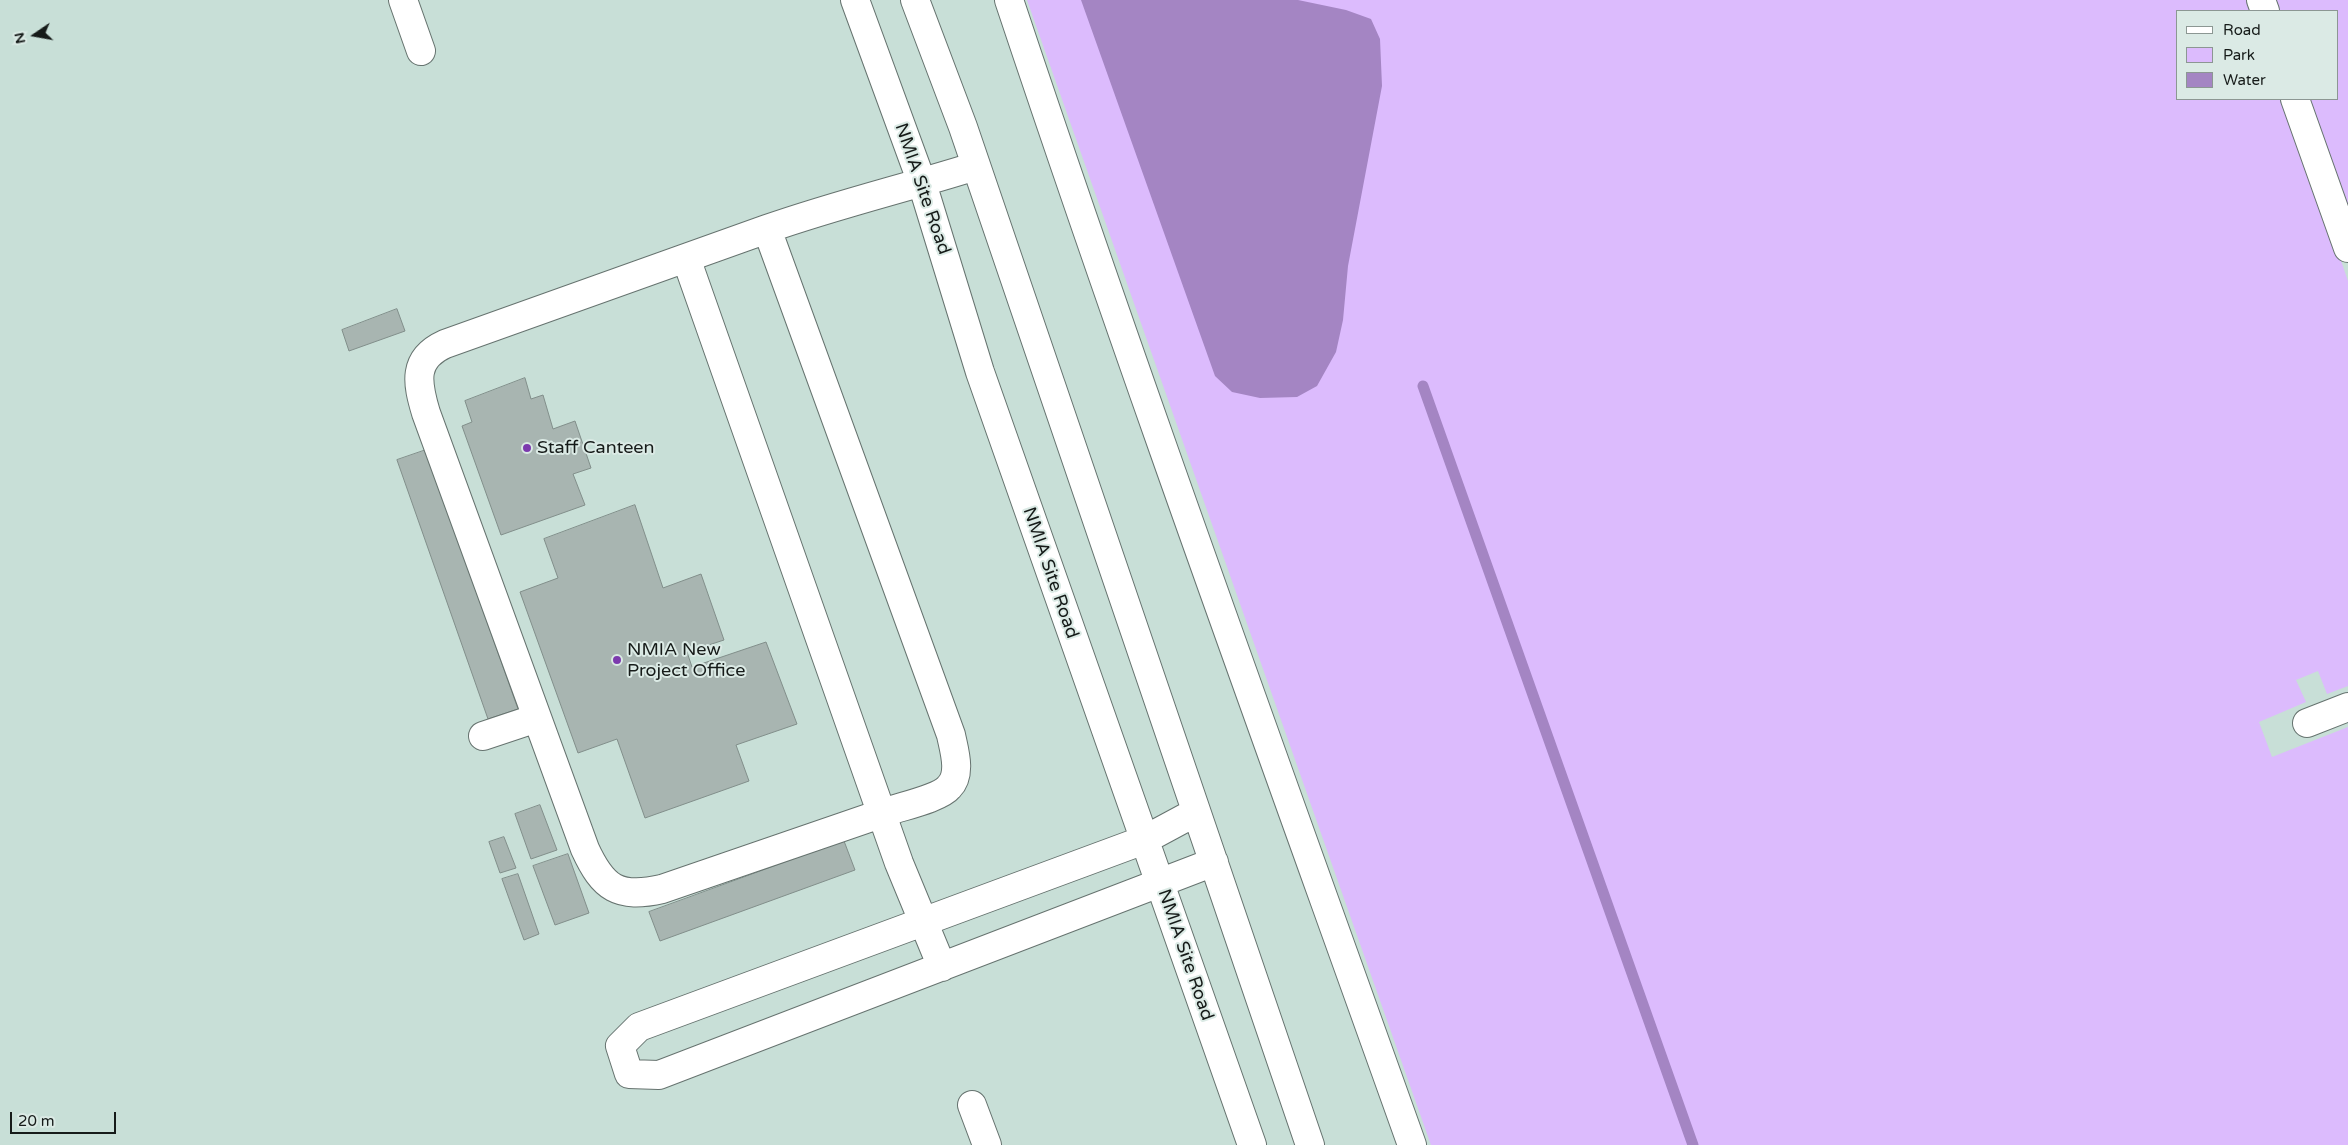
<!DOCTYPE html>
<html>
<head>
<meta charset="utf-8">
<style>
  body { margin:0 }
  #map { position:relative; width:2348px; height:1145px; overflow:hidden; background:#dbeae5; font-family:"Varela Round",sans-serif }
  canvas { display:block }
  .legend { position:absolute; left:2176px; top:10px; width:162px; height:90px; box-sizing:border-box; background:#dbeae5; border:1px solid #8c9793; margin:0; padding:6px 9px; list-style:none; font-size:15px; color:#161b19 }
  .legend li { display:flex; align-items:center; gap:10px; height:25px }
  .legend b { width:25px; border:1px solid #8c9793 }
  .north { position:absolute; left:10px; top:10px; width:50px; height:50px; -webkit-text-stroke:4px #dbeae5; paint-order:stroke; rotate:258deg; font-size:14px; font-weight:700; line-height:20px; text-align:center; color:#161b19 }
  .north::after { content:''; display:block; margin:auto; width:18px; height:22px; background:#161b19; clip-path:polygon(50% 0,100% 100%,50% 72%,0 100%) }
  .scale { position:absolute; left:10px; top:1112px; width:106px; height:22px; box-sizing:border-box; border:2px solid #161b19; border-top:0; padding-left:6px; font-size:15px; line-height:18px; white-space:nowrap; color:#161b19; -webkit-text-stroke:4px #dbeae5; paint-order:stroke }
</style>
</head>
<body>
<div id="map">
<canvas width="2348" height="1145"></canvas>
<ul class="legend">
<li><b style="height:6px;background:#fff"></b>Road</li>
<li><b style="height:14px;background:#dcbbfd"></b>Park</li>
<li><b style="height:14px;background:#a485c3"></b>Water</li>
</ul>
<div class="north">N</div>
<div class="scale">20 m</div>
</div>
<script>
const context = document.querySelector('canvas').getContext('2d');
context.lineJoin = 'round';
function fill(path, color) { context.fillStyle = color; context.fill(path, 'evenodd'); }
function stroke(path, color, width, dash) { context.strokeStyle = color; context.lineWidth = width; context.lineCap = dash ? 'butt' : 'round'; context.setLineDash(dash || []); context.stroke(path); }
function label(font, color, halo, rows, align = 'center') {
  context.font = font + ' "Varela Round",sans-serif'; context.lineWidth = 4; context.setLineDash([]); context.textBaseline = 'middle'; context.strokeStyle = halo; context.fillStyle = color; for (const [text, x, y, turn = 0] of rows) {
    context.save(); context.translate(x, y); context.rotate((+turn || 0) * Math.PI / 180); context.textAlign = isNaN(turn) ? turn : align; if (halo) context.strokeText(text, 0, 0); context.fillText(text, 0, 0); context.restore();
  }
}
const built = new Path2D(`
  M0,0H2348V1145H0ZM2177,11H2337V99H2177Z`);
const green = new Path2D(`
  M1027,0H2250L2254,11H2177V99H2285L2348,281V686L2327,694L2318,671L2296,680L2306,702L2259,722L2272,757L2348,727V1145H1431Z
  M2274,0H2348V213L2307,99H2337V11H2277Z`);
const water = new Path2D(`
  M1081,0H1298L1346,10L1371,19L1380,39L1382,86L1348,266L1343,320L1336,352L1317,386L1297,397L1260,398L1232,392L1215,376Z`);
const stream = new Path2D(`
  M1423,386L1693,1145`);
const building = new Path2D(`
  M397,309L405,331L349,351L342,330Z
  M525,378L531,399L543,395L553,429L575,421L591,468L573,474L585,505L501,535L462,426L472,422L465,401Z
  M426,450L518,709L488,719L397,460Z
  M635,505L663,588L701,574L724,640L687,652L692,667L766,642L797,724L736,745L749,781L645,818L617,739L578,753L520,592L558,578L544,539Z
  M540,805L557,850L531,859L515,814Z
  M504,837L516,868L500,873L489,842Z
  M844,841L855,870L660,941L649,912Z
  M568,854L589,913L555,925L533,866Z
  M518,874L539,934L524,940L502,879Z`);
const minor = new Path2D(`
  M403,0L421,51
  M855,0L922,183L980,372L1252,1145
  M915,0L963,127L1310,1145
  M1009,0C1137,384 1276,764 1412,1145
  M2261,0L2265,11
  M2295,99L2348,248
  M767,229L951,735C954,750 962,774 949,787C940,798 903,806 889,811C813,837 737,863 662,889C618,899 603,888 585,849L426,413C417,383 412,359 445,344L767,229C835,205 906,188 976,166
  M686,258L899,863L942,967
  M2307,723L2348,707
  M483,736L537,718
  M1196,812L1144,840L639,1027L620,1046L629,1074L659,1075L1214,862
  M972,1105L987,1145`);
const markers = [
  [527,448,5,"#7c3aae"],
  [617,660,5,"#7c3aae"]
];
const streetNames = [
  ["NMIA Site Road",922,189,71],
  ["NMIA Site Road",1050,573,71],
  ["NMIA Site Road",1185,955,71]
];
const poiNames = [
  ["Staff Canteen",537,448],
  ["NMIA New",627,650],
  ["Project Office",627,671]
];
fill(built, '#c8dfd7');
fill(green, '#dcbbfd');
fill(water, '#a485c3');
stroke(stream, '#a485c3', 11);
fill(building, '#a8b5b1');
stroke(building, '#828f8b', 1);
stroke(minor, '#66736f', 30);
stroke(minor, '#fff', 28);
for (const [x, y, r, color] of markers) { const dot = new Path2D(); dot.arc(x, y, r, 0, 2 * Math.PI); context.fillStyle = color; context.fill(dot); stroke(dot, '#dbeae5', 2); }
label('18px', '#161b19', '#dbeae5', streetNames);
label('18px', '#161b19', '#dbeae5', poiNames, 'left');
</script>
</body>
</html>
